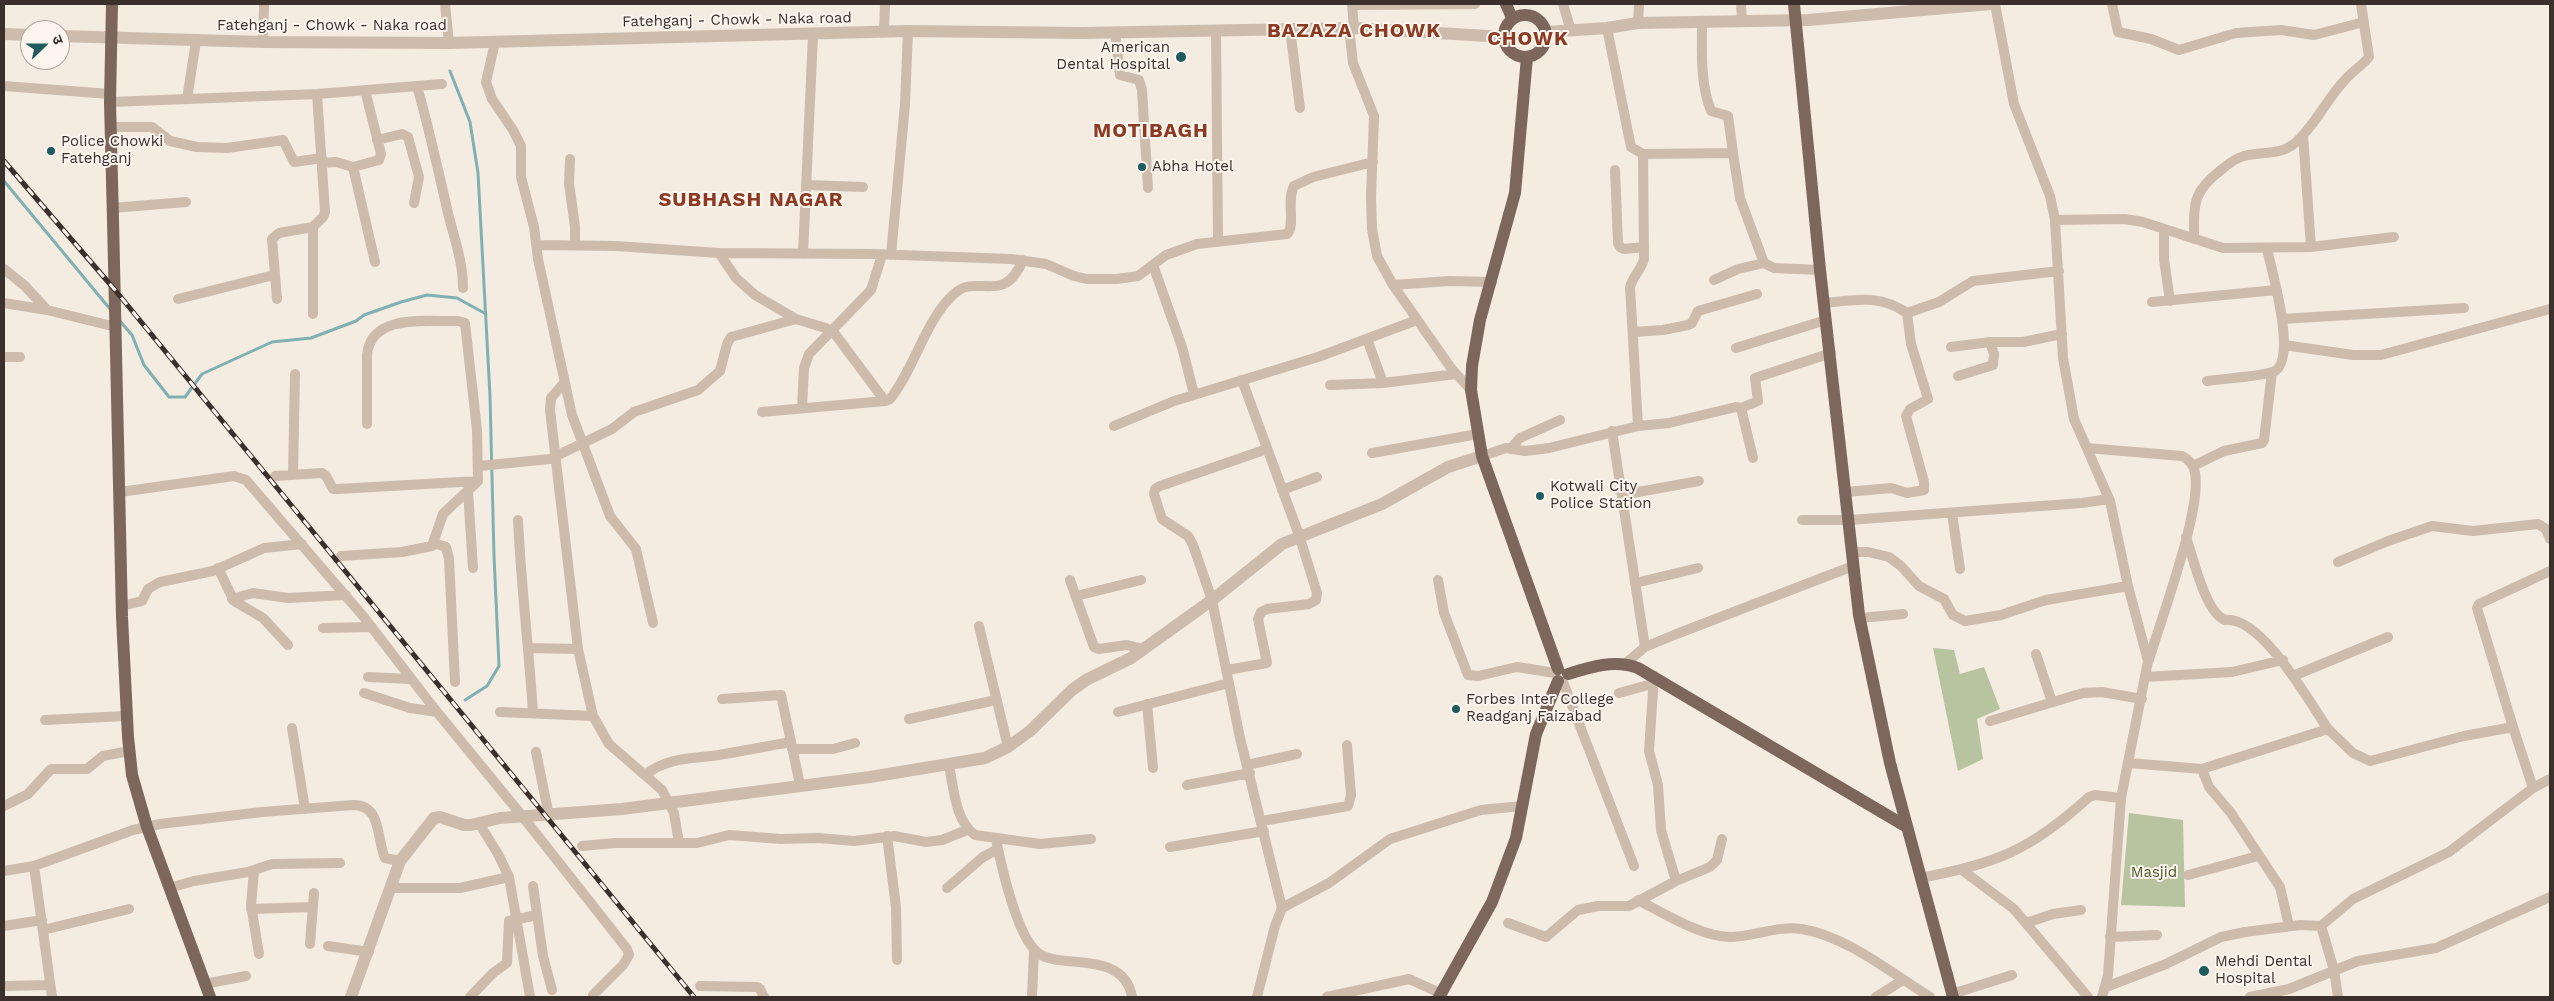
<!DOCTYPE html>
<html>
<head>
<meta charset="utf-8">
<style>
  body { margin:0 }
  #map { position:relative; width:2554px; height:1001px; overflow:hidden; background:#f4ebe1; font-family:"Work Sans","Noto Sans Devanagari",sans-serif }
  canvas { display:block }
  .frame { position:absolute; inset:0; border:5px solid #3b302b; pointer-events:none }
  .north { position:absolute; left:20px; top:20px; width:50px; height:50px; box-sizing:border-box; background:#fbf5ee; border:1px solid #aea6a0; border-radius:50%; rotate:68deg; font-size:14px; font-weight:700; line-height:20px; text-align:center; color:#3b302b }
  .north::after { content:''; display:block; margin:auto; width:18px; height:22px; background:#1f5a5e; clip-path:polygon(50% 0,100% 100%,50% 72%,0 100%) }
</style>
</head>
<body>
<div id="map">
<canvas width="2554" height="1001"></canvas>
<div class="frame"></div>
<div class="north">उ</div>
</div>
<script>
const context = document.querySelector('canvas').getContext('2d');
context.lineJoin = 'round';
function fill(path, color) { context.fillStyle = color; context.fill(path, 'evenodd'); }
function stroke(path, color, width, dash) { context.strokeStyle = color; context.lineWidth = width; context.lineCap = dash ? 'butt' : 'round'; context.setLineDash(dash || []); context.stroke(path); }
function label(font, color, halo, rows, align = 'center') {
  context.font = font + ' "Work Sans",sans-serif'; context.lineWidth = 4; context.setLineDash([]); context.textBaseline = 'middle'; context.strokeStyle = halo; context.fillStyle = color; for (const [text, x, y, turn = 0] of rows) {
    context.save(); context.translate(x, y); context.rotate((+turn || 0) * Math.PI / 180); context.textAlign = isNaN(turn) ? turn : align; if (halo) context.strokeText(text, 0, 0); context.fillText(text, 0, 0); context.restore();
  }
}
const green = new Path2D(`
  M1933,648L1954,650L1960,674L1984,667L2000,709L1977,719L1983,759L1958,771Z
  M2129,813L2183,820L2185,907L2121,905Z`);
const stream = new Path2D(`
  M450,71L470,122L478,173L490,396L494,556L499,666L487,686L465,700
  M4,181L110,309
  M119,320L132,335L144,365L169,397H185L202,374L272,342L311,338L356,321L364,315L401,302L427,295L457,298L486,314`);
const minor = new Path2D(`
  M445,4L449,43
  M1352,4L1354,28
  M1563,4L1571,31
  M1741,4L1742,21
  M1995,4L2014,104L2050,196L2055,220L2063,358L2074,419L2110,501L2128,586L2148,661L2121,798L2108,975L2102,997
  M2112,4L2118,32L2151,39L2179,50L2236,33L2281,30L2314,35L2364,22
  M1353,5L1475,4
  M1638,23L1639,4
  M1702,23C1702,52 1700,83 1711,111L1728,116L1733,153
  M1349,28L1353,63L1374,116L1371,197L1372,229L1377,256L1393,285L1451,368L1471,390
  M1607,28L1631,147L1643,154L1733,153L1740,198L1764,263L1774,268L1820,270
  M1290,29L1300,108
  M1216,30L1218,242
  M884,32L885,4
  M1115,32L1120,75L1139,80L1142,90L1148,188
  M263,42L264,4
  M495,42L486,82L492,99L513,130L521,146V177L534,227L538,259L572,415L610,516L636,549L653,623
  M4,86L110,94
  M417,86C429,128 438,170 448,213C454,238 463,261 463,288
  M187,99L196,41
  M110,102L317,94
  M111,127H152L170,141L197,147L227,148L283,140L294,162L322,158
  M2303,135L2311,247
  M377,140L402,134L408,137L419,177L414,203
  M570,159L569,183L575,227V245
  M322,163L336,162L353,167L379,160L381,154L365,90
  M353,167L375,262
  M1615,170L1618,243L1620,247L1624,249L1644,247
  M806,185L863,187
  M112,208L186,202
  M2055,220L2125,219L2143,222L2223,248L2311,247L2394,237
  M2164,229V259L2170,301
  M2194,239C2194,204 2192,192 2221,170C2228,164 2236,158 2244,156C2261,151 2280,156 2295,143C2315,126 2326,100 2344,81C2351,72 2361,67 2369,57L2361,4
  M537,245L616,246L719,253L873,254L1011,259L1046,264L1074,276L1087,279H1117L1138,276L1166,255L1197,244L1287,234C1296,226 1286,200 1294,186L1313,177L1373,162
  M719,253L736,278L755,295L796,319L832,330L885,401
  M803,254L813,35
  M891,255L905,104L908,31
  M1153,265L1182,347L1194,394
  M4,269L25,286L47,310
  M1714,280L1738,269L1764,263
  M1393,285L1449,281L1492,282
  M178,299L274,275
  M277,299L272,239L279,233L313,227
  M2152,302L2276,290
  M4,303L47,310L116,327
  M1824,303C1857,300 1879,294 1907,313
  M313,314V227L323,217L325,212L317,94L442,84
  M2282,319L2464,308
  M1633,332L1663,330L1688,325L1692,323L1698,311L1757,294
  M1367,339L1383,383
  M2284,345L2353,355H2381L2550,309
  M1951,347L1990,342H2023L2062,334
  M1736,348L1826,320
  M4,357H20
  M1958,376L1993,365L1994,354L1990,342
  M2207,381C2219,379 2267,376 2275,371C2297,357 2272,271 2267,249
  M564,383L551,398L550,410L578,649L593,716L609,744L662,790L674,813L679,843
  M1330,385L1383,383L1456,374
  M802,408L804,368L809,354L871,290L882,255
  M1741,408L1758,401L1755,378L1831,353
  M762,412L885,401L890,399C915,368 925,320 954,294C978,272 1003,307 1023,260
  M1114,426L1174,401L1318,357L1417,320
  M1638,426L1669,423L1736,407L1741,408L1753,458
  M1612,431L1645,647
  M1512,447L1520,438L1560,420
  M2087,448L2182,456C2190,460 2194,465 2195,473C2202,510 2161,619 2149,660
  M1267,449L1160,486L1155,489L1154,494L1162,519L1188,536L1193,545L1212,600L1240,738L1282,908
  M1372,453L1478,434
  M1482,456L1506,448L1525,451L1549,448L1638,426L1630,287C1633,276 1641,270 1644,259L1643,154
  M479,466L550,459L612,429L634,412L698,390L720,371L727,344L731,337L796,319
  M2193,466L2224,451L2262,443L2264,440L2272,372
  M293,474L295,374
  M275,476L322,473L326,476L333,489H338L478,481
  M1282,490L1317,477
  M468,491L473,568
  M120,492L234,476L246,480L363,616L437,712L523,817L627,949L629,955L623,965L593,995
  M1846,492L1891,488L1907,493L1924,490V482L1906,416L1910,409L1928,399L1911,344L1907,313L1939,302L1973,281L2059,271
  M1622,495L1699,481
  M1952,513L1960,569
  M518,520C521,585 529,649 533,713
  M1802,520H1849L2082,503L2109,499
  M2186,537C2193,557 2205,612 2225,620C2262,616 2309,702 2328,729
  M434,543L446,547L449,559L455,682
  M1852,552H1868L1889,557L1901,566L1919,586L1944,599L1953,615L1965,621L2001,615L2046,600L2128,586
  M341,556L402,552L432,546L443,514L478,481L477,430L465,323L458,321C427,322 371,313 367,355V424
  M2338,562L2388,541L2432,526L2473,531L2538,524L2546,529L2550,539
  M218,568L234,601L263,618L288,645
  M1070,580L1094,647L1099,649L1127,645L1144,649
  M1438,580L1444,613L1468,675L1478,676L1517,667L1555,673
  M1635,583L1698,568
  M1076,596L1141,580
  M232,599L253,593L288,598L346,595
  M122,606L142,601L148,589L160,582L213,571L264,548L302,544
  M1860,618L1903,614
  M979,626L1008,747
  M323,628L372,627
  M529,648L578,649
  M2036,654L2052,702
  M1626,663L1645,647L1674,635L1853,566
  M1227,670L1267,663L1258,619L1261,612L1267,609L1309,604L1316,600L1317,593L1299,535L1242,380
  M1654,676L1649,751L1658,785L1661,830L1676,881
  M2293,676L2388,637
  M368,677L411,679
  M2145,677L2232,672L2283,660
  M1563,682L1634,866
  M364,693L410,708L437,712
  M1619,693L1652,684
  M722,699L781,695L791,742
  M1147,704L1153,768
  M500,712L593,716
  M1118,712L1229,683
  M909,719L996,700
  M45,720L126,716
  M1990,721L2083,693L2102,692L2142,699
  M2513,727L2477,608L2479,604L2550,571
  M292,728L305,809
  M792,749H833L855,743
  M536,752L549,816
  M2129,763L2202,769
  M1247,765L1297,754
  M949,766C954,788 955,821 975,835L1040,844L1091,839
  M646,774C669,757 691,759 719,755C743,751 767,746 791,742L800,785
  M1187,785L1250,773
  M4,806L28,794L51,769H87L103,756L129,751
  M1262,821L1348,806L1351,795L1347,745
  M479,823L498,854L509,877L530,997
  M887,836L896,907L897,960
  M996,839C1001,865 1017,937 1038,953C1059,970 1124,949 1132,997
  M582,846L615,843H697L729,835L781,839L818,838L854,841L894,836L926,842L942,840L967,830
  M1170,847L1264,831
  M34,866L52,997
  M1962,870L2014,909L2088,997
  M4,871L34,866L133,830L160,824L262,812L353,805C382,805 376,837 385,858L400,861
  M254,871L251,905L259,954
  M2188,875L2258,856
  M1920,878C1996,864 2031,850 2089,797L2095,795L2121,798
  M533,886L543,956L552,990
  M169,888L194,881L248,872L272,864L340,863
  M391,888H460L509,877
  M947,888L983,857L998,849
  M1638,900C1663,913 1702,937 1730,937C1754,937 1777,925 1802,929C1848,937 1891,973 1930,997
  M251,909L313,907
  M1508,923L1546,937L1578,910L1598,906H1629L1676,881L1710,867L1717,860L1722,839
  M2026,923L2053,914L2081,910
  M4,926L42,920
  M2289,926L2280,887L2231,813L2209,787L2202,769L2328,729L2353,753L2370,761L2464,736L2513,727L2533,788
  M2321,926L2353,899L2449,852L2533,788L2550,779
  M43,930L129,909
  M2110,937L2157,935
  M310,944L314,893
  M328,946L369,952
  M204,984L246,976
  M4,986L50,985
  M700,986L757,987L760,989L764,997
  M2106,987L2166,964L2221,937L2245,932L2300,925L2321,926L2334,970L2338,997
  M1952,994L2012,975
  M470,997L493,973L507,963L509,921L537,915
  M1032,997L1034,950
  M1257,997L1275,926L1282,908L1329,883L1390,839L1481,810L1522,806
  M1327,997L1409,979L1440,993
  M1876,997L1903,980
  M2250,997L2289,989L2358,961L2436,948L2550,897`);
const tertiary = new Path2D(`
  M1546,32L1607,28L1638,23L1808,20L1991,4
  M4,34L30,35
  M60,36L263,42L449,43L908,31L1081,33L1354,28L1504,37
  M351,997L400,861L434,818L440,817L464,825H471L500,818L622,809L870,777L985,758L1008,747L1030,731L1072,690L1086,680L1131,658L1212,600L1282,544L1382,504L1448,467L1482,456`);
const primary = new Path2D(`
  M112,4L110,102L113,220L122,617L128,737L132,775L147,827L210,997
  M1506,4L1512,18
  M1794,4L1820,270L1859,615L1890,763L1953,997
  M1504 36a21 21 0 1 1 42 0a21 21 0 1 1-42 0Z
  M1527,57L1515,193L1480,320L1472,366L1471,390L1482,456L1558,669
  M1568,674C1590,667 1615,659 1638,668L1907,827
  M1439,997L1492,902L1516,838L1536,734L1558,681`);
const rail = new Path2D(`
  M4,161L115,290L694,997`);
const markers = [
  [1181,57,6,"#1f5a5e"],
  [51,151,5,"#1f5a5e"],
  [1142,167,5,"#1f5a5e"],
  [1540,496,5,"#1f5a5e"],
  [1456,709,5,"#1f5a5e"],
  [2204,971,6,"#1f5a5e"]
];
const streetNames = [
  ["Fatehganj - Chowk - Naka road",737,20,-1],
  ["Fatehganj - Chowk - Naka road",332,26]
];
const poiNames = [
  ["American",1170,48,"right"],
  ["Dental Hospital",1170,65,"right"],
  ["Police Chowki",61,142],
  ["Fatehganj",61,159],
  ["Abha Hotel",1152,167],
  ["Kotwali City",1550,487],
  ["Police Station",1550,504],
  ["Forbes Inter College",1466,700],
  ["Readganj Faizabad",1466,717],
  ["Mehdi Dental",2215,962],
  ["Hospital",2215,979]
];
const parkNames = [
  ["Masjid",2154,873]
];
const districtNames = [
  ["BAZAZA CHOWK",1354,31],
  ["CHOWK",1528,39],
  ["MOTIBAGH",1151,131],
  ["SUBHASH NAGAR",751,200]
];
fill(green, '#b8c4a0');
stroke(stream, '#7fb0b2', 3);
stroke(minor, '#cdbbac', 10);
stroke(tertiary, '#cdbbac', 12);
stroke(primary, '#7d675c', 12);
stroke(rail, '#3b302b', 5);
stroke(rail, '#fbf5ee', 3, [9]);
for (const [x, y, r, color] of markers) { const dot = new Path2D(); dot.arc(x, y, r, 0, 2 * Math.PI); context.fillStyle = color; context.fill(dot); stroke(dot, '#fbf5ee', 2); }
label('15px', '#3b302b', '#fbf5ee', streetNames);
label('15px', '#3b302b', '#fbf5ee', poiNames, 'left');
label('15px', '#4a5a2e', '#fbf5ee', parkNames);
context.letterSpacing = '1px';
label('bold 20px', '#8c3b22', '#fbf5ee', districtNames);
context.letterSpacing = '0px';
</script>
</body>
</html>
